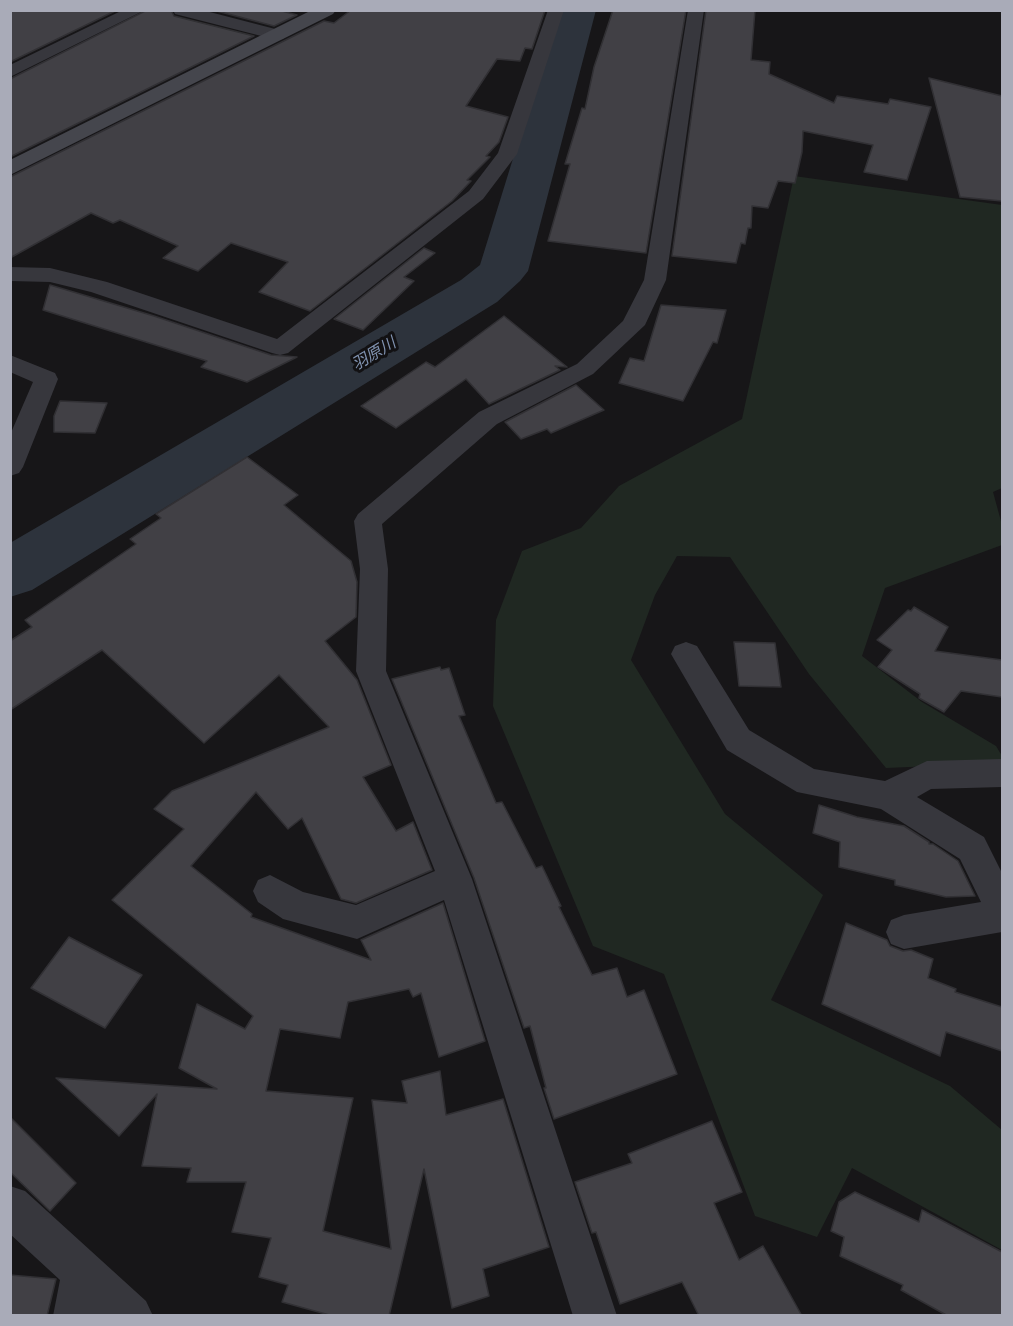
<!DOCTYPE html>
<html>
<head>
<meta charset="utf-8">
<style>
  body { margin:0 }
  #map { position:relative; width:1013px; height:1326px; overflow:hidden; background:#171618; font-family:"Alegreya Sans",sans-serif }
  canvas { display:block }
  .frame { position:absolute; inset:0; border:12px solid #a9abb8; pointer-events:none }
</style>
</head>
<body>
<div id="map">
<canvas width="1013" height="1326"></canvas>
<div class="frame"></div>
</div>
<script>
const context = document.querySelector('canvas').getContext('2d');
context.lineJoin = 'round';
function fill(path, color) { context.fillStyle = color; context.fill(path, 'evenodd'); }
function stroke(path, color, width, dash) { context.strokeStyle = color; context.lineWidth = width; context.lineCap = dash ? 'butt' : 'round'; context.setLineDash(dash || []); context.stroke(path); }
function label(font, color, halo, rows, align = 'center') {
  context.font = font + ' "Alegreya Sans","Noto Sans JP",sans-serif'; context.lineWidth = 6; context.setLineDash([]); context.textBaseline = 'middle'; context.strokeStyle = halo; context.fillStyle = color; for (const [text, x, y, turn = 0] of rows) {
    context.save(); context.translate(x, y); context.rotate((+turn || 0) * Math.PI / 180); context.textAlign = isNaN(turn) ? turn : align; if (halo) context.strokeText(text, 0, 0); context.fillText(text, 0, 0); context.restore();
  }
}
const green = new Path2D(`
  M794,176L1002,205V488L993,492L1002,525V545L885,588L862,656L922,702L996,746L1002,756V763L886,768L809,674L730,557L677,556L655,595L631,660L725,814L823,895L771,1000L950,1086L1002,1130V1250L852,1168L817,1237L755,1216L664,974L593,946L493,706L496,620L522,551L581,528L619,486L742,419Z`);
const river = new Path2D(`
  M559,10H596L528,271L520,281L497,302L32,590L10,597V543L461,280L480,265Z`);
const building = new Path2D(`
  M10,10H117L10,62Z
  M147,10H171L174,16L254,36L10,157V79Z
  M213,10H278L297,15L274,26Z
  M351,10H545L532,49L525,48L520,61L497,59L466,106L508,117L499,142L486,156L490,157L467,180L471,181L452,201L310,311L259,292L288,262L231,243L198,271L163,258L178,246L120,220L113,223L91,213L10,258V177L324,21L334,23Z
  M613,10H686L646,253L548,241L570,164H565L582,108L585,109L594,67Z
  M706,10H755L751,60L770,62L769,74L834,103L837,96L888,104L890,99L931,107L907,180L864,172L873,145L803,131L802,152L795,183L778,181L768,208L752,206L751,228H748L745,244L741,243L736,263L672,256Z
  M929,78L1002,96V201L960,197Z
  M424,248L435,253L404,277L414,281L363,330L334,319Z
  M50,285L154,316L271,355L297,357L247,382L201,367L207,361L43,310Z
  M661,305L726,310L717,343L713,342L683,401L619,383L630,358L644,361Z
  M504,316L567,367L555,366L560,370L489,404L466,379L396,428L361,406L426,362L435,367Z
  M576,385L604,410L551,433L547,429L521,439L505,422Z
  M60,401L107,403L95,433L54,432V416Z
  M247,457L298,495L284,505L351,561L357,582L356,617L325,641L357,680L391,765L363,777L396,831L413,822L432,870L356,903L341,899L302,818L288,829L256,792L191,866L252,914L251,917L371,960L361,940L443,903L485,1041L439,1057L421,993L413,997L409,989L348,1002L340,1038L280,1029L266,1091L353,1098L323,1231L391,1249L372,1100L407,1103L402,1081L440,1071L446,1115L503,1099L549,1247L483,1269L489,1296L452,1308L424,1169L389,1316H333L282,1302L288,1285L259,1277L271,1238L232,1232L246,1182H187L191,1168L142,1166L157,1094L119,1136L56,1078L217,1089L179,1068L197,1004L245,1029L253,1016L112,900L184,829L154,809L172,791L329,727L279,675L204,743L102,650L10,710V641L32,627L25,620L136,544L130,539L161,518L156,514Z
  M914,607L948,627L935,651L1002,660V697L961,691L944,712L919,698L920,694L878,667L892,650L877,640L908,610L911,611Z
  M734,642L775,643L781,687L739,686Z
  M440,667L441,670L449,668L465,715L459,716L496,803L502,802L536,868L542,866L561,906L559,907L592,975L617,968L627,997L644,990L677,1074L554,1119L544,1088H546L530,1026L524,1028L474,878L392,679Z
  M819,805L857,817L904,826L929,842V844H933L958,861L975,896L946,897L895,885V880L839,867L840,842L813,833Z
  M846,923L887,940L890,946L903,951L911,950L933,959L928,978L956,989L955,992L1002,1007V1051L946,1032L940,1056L822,1004Z
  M69,937L142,975L105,1028L31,988Z
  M10,1117L76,1183L50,1211L10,1172Z
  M712,1121L742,1192L714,1203L739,1260L763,1246L802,1316H699L682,1282L620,1304L596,1232L592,1233L575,1182L632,1163L628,1154Z
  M855,1192L919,1222L922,1210L1002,1252V1316H948L901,1290L903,1285L840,1256L844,1237L831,1231L839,1202Z
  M10,1275L56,1279L47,1316H10Z`);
const street = new Path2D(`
  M123,10H145L10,77V65Z
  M173,10H202L283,31L286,35L283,39L277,40L175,14Z
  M548,10H564L517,154L483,199L288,353L280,355L272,353L91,292L50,282L10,281V267L50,268L107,282L277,339L469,191L498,153Z
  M688,10H704L666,280L645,325L593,374L497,424L382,524L388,569L386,671L472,879L617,1316H573L444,900L357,939L283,919L258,902L253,891L258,880L270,875L303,892L356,905L435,871L356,671L360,569L354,521L358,514L479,412L577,364L623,321L644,280Z
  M10,355L55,373L58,379L23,467L19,473L10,476V435L33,382L10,372Z
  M686,642L697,646L749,730L814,769L885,781L927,761L1002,759V787L931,789L917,797L984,837L1002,873V932L904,949L891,944L886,932L891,920L904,915L981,902L960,859L881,809L797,792L727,750L671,654L675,646Z
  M10,1186L25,1191L146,1301L153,1316H53L60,1280L10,1234Z`);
const secondary = new Path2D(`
  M312,10H336L333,14L10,175V160Z`);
const farWaternames = [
  ["羽原川",374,354,-31]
];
fill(green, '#202822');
fill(river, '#2d333c');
fill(building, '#414045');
stroke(building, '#313034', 1.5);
fill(street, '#37373d');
fill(secondary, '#45464d');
label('italic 16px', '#8193b1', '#121113', farWaternames);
</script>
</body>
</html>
